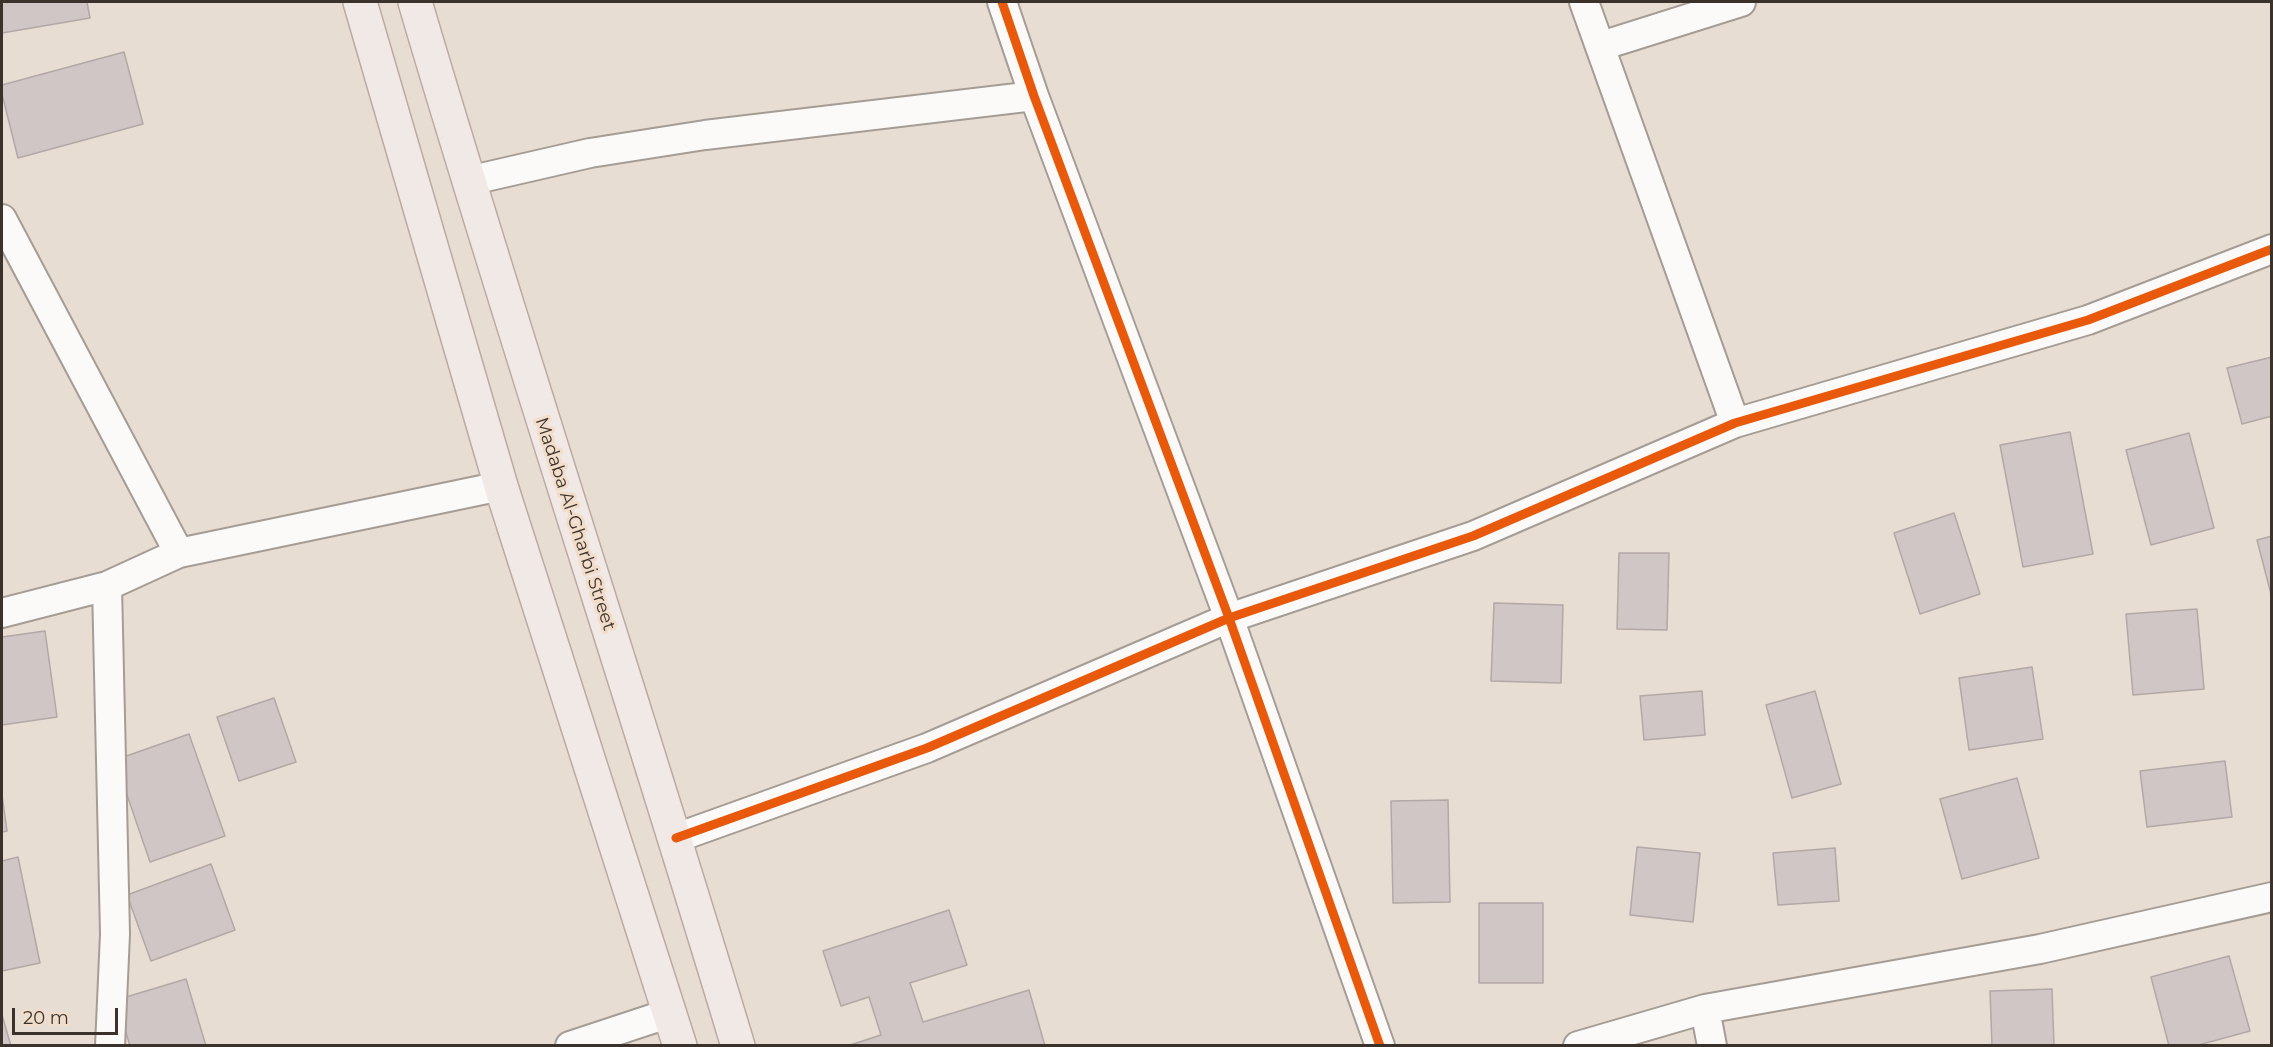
<!DOCTYPE html>
<html>
<head>
<meta charset="utf-8">
<style>
  body { margin:0 }
  #map { position:relative; width:2273px; height:1047px; overflow:hidden; background:#e8ddd3; font-family:Montserrat,sans-serif }
  canvas { display:block }
  .frame { position:absolute; inset:0; border:3px solid #3a322b; pointer-events:none }
  .scale { position:absolute; left:12px; top:1008px; width:106px; height:27px; box-sizing:border-box; border:3px solid #3a322b; border-top:0; padding-left:8px; font-size:18px; line-height:21px; white-space:nowrap; color:#3a322b; -webkit-text-stroke:4px #f1ddca; paint-order:stroke }
</style>
</head>
<body>
<div id="map">
<canvas width="2273" height="1047"></canvas>
<div class="frame"></div>
<div class="scale">20 m</div>
</div>
<script>
const context = document.querySelector('canvas').getContext('2d');
context.lineJoin = 'round';
function fill(path, color) { context.fillStyle = color; context.fill(path, 'evenodd'); }
function stroke(path, color, width, dash) { context.strokeStyle = color; context.lineWidth = width; context.lineCap = dash ? 'butt' : 'round'; context.setLineDash(dash || []); context.stroke(path); }
function label(font, color, halo, rows, align = 'center') {
  context.font = font + ' Montserrat,sans-serif'; context.lineWidth = 6; context.setLineDash([]); context.textBaseline = 'middle'; context.strokeStyle = halo; context.fillStyle = color; for (const [text, x, y, turn = 0] of rows) {
    context.save(); context.translate(x, y); context.rotate((+turn || 0) * Math.PI / 180); context.textAlign = isNaN(turn) ? turn : align; if (halo) context.strokeText(text, 0, 0); context.fillText(text, 0, 0); context.restore();
  }
}
const building = new Path2D(`
  M2,2H87L90,18L2,33Z
  M124,52L143,124L18,158L2,94V85Z
  M2272,357V416L2242,424L2227,368Z
  M2070,432L2093,554L2023,567L2000,445Z
  M2189,433L2214,528L2151,545L2126,450Z
  M1954,513L1980,594L1920,614L1894,533Z
  M2272,536V598L2257,540Z
  M1619,553H1669L1667,630L1617,629Z
  M1494,603L1563,605L1561,683L1491,681Z
  M2197,609L2204,689L2133,695L2126,614Z
  M45,631L57,717L2,725V637Z
  M2032,667L2043,739L1969,750L1959,678Z
  M1702,691L1705,735L1644,740L1640,696Z
  M1815,691L1841,784L1792,798L1766,705Z
  M274,698L296,762L239,781L217,717Z
  M189,734L225,836L150,862L115,760Z
  M2225,761L2232,817L2147,827L2140,771Z
  M2017,778L2039,858L1962,879L1940,799Z
  M2,795L7,831L2,832Z
  M1448,800L1450,902L1393,903L1391,801Z
  M1637,847L1700,853L1693,922L1630,915Z
  M1835,848L1839,901L1778,905L1773,853Z
  M18,857L40,963L2,971V861Z
  M211,864L235,930L151,961L127,895Z
  M1479,903H1543V983H1479Z
  M949,910L967,965L910,983L923,1022L1029,990L1045,1046H847L881,1035L869,997L841,1006L823,951Z
  M2229,956L2250,1031L2195,1046H2169L2151,977Z
  M186,979L206,1046H130L116,1000Z
  M2052,989L2054,1046H1992L1990,991Z
  M2,1015L11,1046H2Z`);
const street = new Path2D(`
  M1002,2L1034,96L1229,618L1380,1046
  M1584,2L1735,423
  M1601,46L1741,2
  M468,181L590,153L705,135L1034,96
  M2,219L179,553
  M107,586L115,934L110,1046
  M2,613L107,586L179,553L501,486
  M676,838L927,748L1229,618L1473,536L1735,423L2088,320L2272,249
  M1705,1009L1712,1046
  M570,1046L670,1013
  M1578,1046L1705,1009L2040,949L2272,897`);
const primary = new Path2D(`
  M360,2L501,486L680,1046
  M415,2C518,351 633,697 738,1046`);
const cycleway = new Path2D(`
  M1002,2L1034,96L1229,618L1380,1046
  M676,838L927,748L1229,618L1473,536L1735,423L2088,320L2272,249`);
const streetNames = [
  ["Madaba Al-Gharbi Street",575,524,72]
];
fill(building, '#d0c6c5');
stroke(building, '#b2a8a6', 1.5);
stroke(street, '#a59d95', 32);
stroke(primary, '#bcaaa2', 36);
stroke(street, '#fcfaf8', 28);
stroke(primary, '#f1e9e6', 33);
stroke(cycleway, '#e8590c', 9);
label('18px', '#3a322b', '#f1ddca', streetNames);
</script>
</body>
</html>
